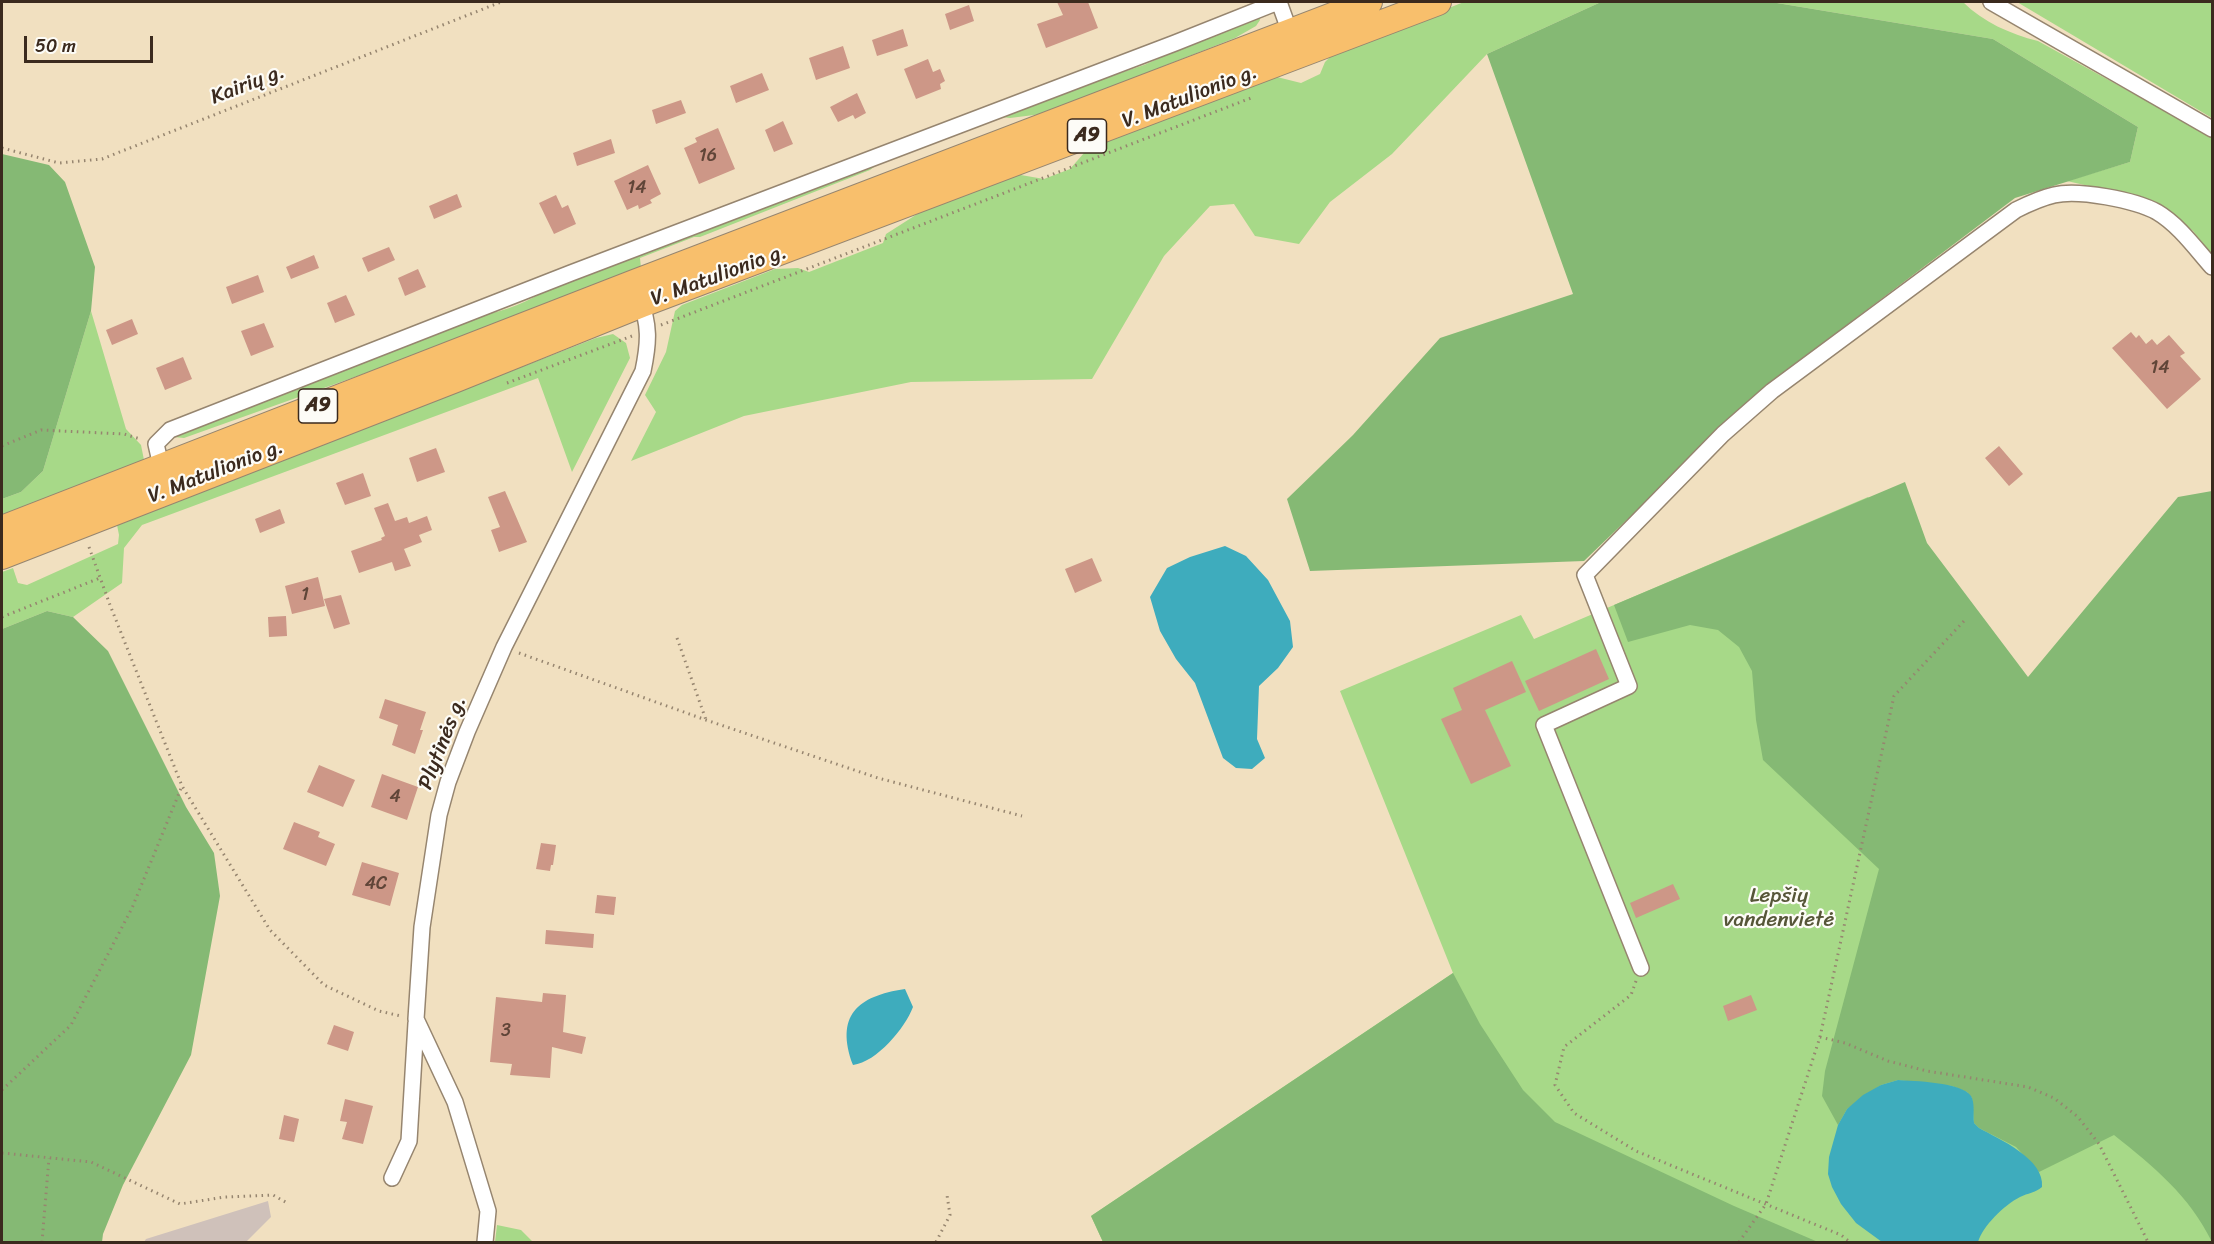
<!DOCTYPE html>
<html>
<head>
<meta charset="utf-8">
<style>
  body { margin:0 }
  #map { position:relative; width:2214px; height:1244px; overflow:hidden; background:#f1e0c0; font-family:Sriracha,sans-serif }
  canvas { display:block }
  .frame { position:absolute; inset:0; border:3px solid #3b2a1e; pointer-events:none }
  .scale { position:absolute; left:24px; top:36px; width:129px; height:27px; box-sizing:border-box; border:3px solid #3b2a1e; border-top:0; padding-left:8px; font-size:18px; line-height:21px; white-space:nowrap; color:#3b2a1e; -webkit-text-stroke:4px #fdfcf7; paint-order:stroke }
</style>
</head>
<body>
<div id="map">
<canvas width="2214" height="1244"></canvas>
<div class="frame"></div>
<div class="scale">50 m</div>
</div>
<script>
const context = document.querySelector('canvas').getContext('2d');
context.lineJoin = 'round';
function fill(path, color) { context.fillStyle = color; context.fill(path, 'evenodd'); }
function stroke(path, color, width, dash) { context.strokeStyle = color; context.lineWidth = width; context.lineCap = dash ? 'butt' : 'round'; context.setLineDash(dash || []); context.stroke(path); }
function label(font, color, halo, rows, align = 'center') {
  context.font = font + ' Sriracha,sans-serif'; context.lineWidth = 4.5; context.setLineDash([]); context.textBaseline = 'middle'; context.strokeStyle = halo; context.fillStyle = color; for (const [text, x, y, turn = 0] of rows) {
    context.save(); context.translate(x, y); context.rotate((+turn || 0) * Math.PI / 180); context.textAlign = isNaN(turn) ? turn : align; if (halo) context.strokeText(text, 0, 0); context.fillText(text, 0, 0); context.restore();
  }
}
const industrial = new Path2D(`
  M268,1201L271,1217L246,1242H144L146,1239Z`);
const green = new Path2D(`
  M1464,2H1601L1487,54L1392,154L1330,202L1299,244L1255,236L1234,204L1210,206L1164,256L1092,379L911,382L744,416L631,461L656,412L645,395L666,352L675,311L682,305L775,269L798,268L809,272L883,243L886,234L922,211L1015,174L1044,179L1070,169L1091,145L1277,77L1301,83L1320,74L1325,62L1334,53Z
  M1771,2H1963C1983,22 2010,34 2038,41L2203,132L2212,138V255L2193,231L2150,200L2067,181L2130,162L2138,127L1993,39Z
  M2017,2H2212V118Z
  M1259,14L1260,20L1256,26L1235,38L1042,114L1010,118L993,116L1144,65Z
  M887,157L870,170L700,237H694L640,258L641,268L419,354L184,438L174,437L386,350L481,315C505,312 529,301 550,288Z
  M91,311L126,429L141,445L144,460L2,515V499L21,492L43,471Z
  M613,334L626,343L630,358L572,472L538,378L142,525L124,548L122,583L73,617L47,611L2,629V572L13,568L18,583L27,585L118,544L119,535L117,525L596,338Z
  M1868,497L2027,689L2212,537V1242H1103L1091,1216L1453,973L1340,691L1521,615L1534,639Z
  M497,1225L521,1230L533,1242H495Z`);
const forest = new Path2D(`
  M1601,2H1771L1993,39L2138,127L2130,162L2015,198L1766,386L1584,561L1310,571L1287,499L1353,435L1440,338L1573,294L1487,54Z
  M2,154L49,165L65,182L95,267L91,311L43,471L21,492L2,499Z
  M1905,482L1927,543L2028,677L2178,497L2212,491V1242C2189,1195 2154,1167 2114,1135L2039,1172L2016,1147L1979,1128L1974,1123L1972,1098L1967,1092L1952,1086L1898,1080L1881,1085L1847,1109L1838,1125L1822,1096L1825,1071L1879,869L1763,760L1756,720L1752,671L1739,647L1718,630L1690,625L1628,642L1614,605Z
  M47,611L73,617L108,651L186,807L214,853L220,896L191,1055L123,1185L103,1234L102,1242H2V629Z
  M1453,973L1480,1024L1523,1090L1555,1122L1734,1206L1818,1242H1103L1091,1216Z`);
const water = new Path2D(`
  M1225,546L1246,556L1268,580L1290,621L1293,647L1278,668L1259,686L1257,739L1265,758L1252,769L1236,768L1223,758L1195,683L1176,659L1160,631L1150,597L1167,568L1190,557Z
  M905,989L913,1007C905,1028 877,1062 853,1065C835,1016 857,996 905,989Z
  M1898,1080C1913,1081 1962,1082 1971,1096C1975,1102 1973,1115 1974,1123L1979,1128C1999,1139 2045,1159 2042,1187C2035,1193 2028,1193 2020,1197C2004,1205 1983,1226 1978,1242H1882L1856,1223L1841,1204L1832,1187L1828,1174L1829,1157L1838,1125L1847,1109L1863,1095L1881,1085Z`);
const building = new Path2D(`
  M1057,2H1088L1098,28L1046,48L1037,24L1063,15Z
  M969,5L974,21L950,30L945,14Z
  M903,29L908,46L877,56L872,40Z
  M843,46L850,68L816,80L809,58Z
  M928,59L933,72L940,69L945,81L940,84L941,89L916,99L904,69Z
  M762,73L769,90L736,103L730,86Z
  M857,93L866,113L855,119L853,115L838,122L830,107Z
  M681,100L686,113L656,124L652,110Z
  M783,121L793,144L774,152L765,130Z
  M718,128L735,169L699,184L684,148L697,142L695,138Z
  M611,139L615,153L577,166L573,153Z
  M648,165L661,194L650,200L652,203L639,209L638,205L627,210L614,181Z
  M457,194L462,207L434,219L429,206Z
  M556,195L562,208L568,205L576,224L554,234L539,203Z
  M389,247L395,260L368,272L362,258Z
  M314,255L319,268L291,279L286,267Z
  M418,269L426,287L405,296L398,278Z
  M258,275L264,292L232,304L226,287Z
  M346,295L355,315L335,323L327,303Z
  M132,319L138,334L112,345L106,330Z
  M264,323L274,347L251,356L241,331Z
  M2131,332L2136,338L2139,335L2146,344L2152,339L2157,345L2169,335L2185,353L2180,356L2201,379L2167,409L2112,348Z
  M183,357L192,379L165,390L156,368Z
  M1999,446L2023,474L2009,486L1985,458Z
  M436,448L445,472L417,482L409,458Z
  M363,473L371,496L345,505L336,483Z
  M505,491L527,542L499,552L491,530L500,527L488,497Z
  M388,503L395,521L407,517L409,523L427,516L432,530L419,535L422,542L404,549L411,566L395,571L392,562L359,573L351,551L382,540L381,538L385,536L374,508Z
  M280,509L285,523L260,533L255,519Z
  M1092,558L1102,581L1075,593L1065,569Z
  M318,577L325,606L292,614L285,586Z
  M341,595L350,624L334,629L324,599Z
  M286,616L287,636L269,637L268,617Z
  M1596,649L1609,679L1539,711L1525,681Z
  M1512,661L1526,692L1485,710L1511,766L1471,784L1441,719L1462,710L1453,688Z
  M385,699L426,712L420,730H423L415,754L392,745L398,725L379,718Z
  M319,765L355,780L343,807L307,792Z
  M382,774L418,787L407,820L371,807Z
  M294,822L320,832L318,837L335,844L326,866L283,849Z
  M541,843L556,845L553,865H551L550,871L536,869Z
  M362,862L399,873L390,906L352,895Z
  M1673,884L1680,899L1636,918L1630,903Z
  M597,895L616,897L614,915L595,913Z
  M546,930L594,934L593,948L545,944Z
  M543,993L566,995L563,1032L586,1037L582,1054L552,1047L550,1078L510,1075L512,1064L490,1062L496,997L542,1002Z
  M1751,995L1757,1010L1728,1021L1723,1006Z
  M334,1025L354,1032L348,1051L327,1044Z
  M345,1099L373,1106L363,1144L342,1139L347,1122L340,1121Z
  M284,1115L299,1119L294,1142L279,1139Z`);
const path = new Path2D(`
  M2,148L59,163L102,159L501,2
  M661,325L1251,98
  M507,383L632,336
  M2,446L41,430L124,434L140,439
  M89,547L110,605L182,786L270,930L324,985L379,1011L401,1016
  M2,617L100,578
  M677,638L706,720
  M519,653L706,720L878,778L1022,816
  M1636,981L1631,995L1564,1047L1555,1085L1574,1113L1636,1151L1841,1235L1850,1242
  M1820,1037L1845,1043L1888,1061L1927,1071L2028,1087L2054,1098L2078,1117L2099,1144L2148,1242
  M2,1090L71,1025L132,908L182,786
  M2,1153L91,1162L180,1204L225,1197L273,1195L289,1204
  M42,1242L49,1158
  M334,1242V1241
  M936,1242L950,1215L947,1195
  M1739,1242L1766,1204L1820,1037L1894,696L1964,621`);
const minor = new Path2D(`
  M1279,2L1292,38
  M1991,2L2212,129
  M161,466L156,444L170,430L571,273L1175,43L1278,2
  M1641,968L1544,725L1629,686L1585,575L1723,434L1772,391L2016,210C2028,204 2041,198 2054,195C2078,189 2135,200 2157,212C2179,225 2196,249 2212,267
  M392,1178L409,1141L416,1023
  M485,1242L488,1211L455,1102L416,1019L422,927L439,815L448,782L467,732L504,647L643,371C649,342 650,325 639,297`);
const trunk = new Path2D(`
  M2,529L634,283L1369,2
  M2,556L456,379L642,304L1438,2`);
const numberNames = [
  ["16",708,156],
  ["14",637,188],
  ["14",2160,368],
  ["1",305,595],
  ["4",395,797],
  ["4C",376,884],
  ["3",506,1031]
];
const shields = [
  [1087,136,39],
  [318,406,39]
];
const shieldNames = [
  ["A9",1087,136],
  ["A9",318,406]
];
const streetNames = [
  ["Kairių g.",248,85,-21],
  ["V. Matulionio g.",1190,97,-21],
  ["V. Matulionio g.",719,276,-20],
  ["V. Matulionio g.",216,472,-21],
  ["Plytinės g.",443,743,-69]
];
const parkNames = [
  ["Lepšių",1779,897],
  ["vandenvietė",1779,921]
];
fill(industrial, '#cfc1ba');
fill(green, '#a7d988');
fill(forest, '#85b974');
fill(water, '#3eacbd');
fill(building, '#cd9787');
stroke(minor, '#96856f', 18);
stroke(trunk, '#96856f', 28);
stroke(path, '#96856f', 3, [1.5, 4.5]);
stroke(minor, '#fff', 15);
stroke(trunk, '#f8bf6c', 26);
label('18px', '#604538', null, numberNames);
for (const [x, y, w] of shields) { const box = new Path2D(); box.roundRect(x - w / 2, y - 17, w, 34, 4.5); context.fillStyle = '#fdfcf7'; context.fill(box); stroke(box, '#3b2a1e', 1.5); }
label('bold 20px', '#3b2a1e', null, shieldNames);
label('21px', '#3b2a1e', '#fdfcf7', streetNames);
label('21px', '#565638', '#fdfcf7', parkNames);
</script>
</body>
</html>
